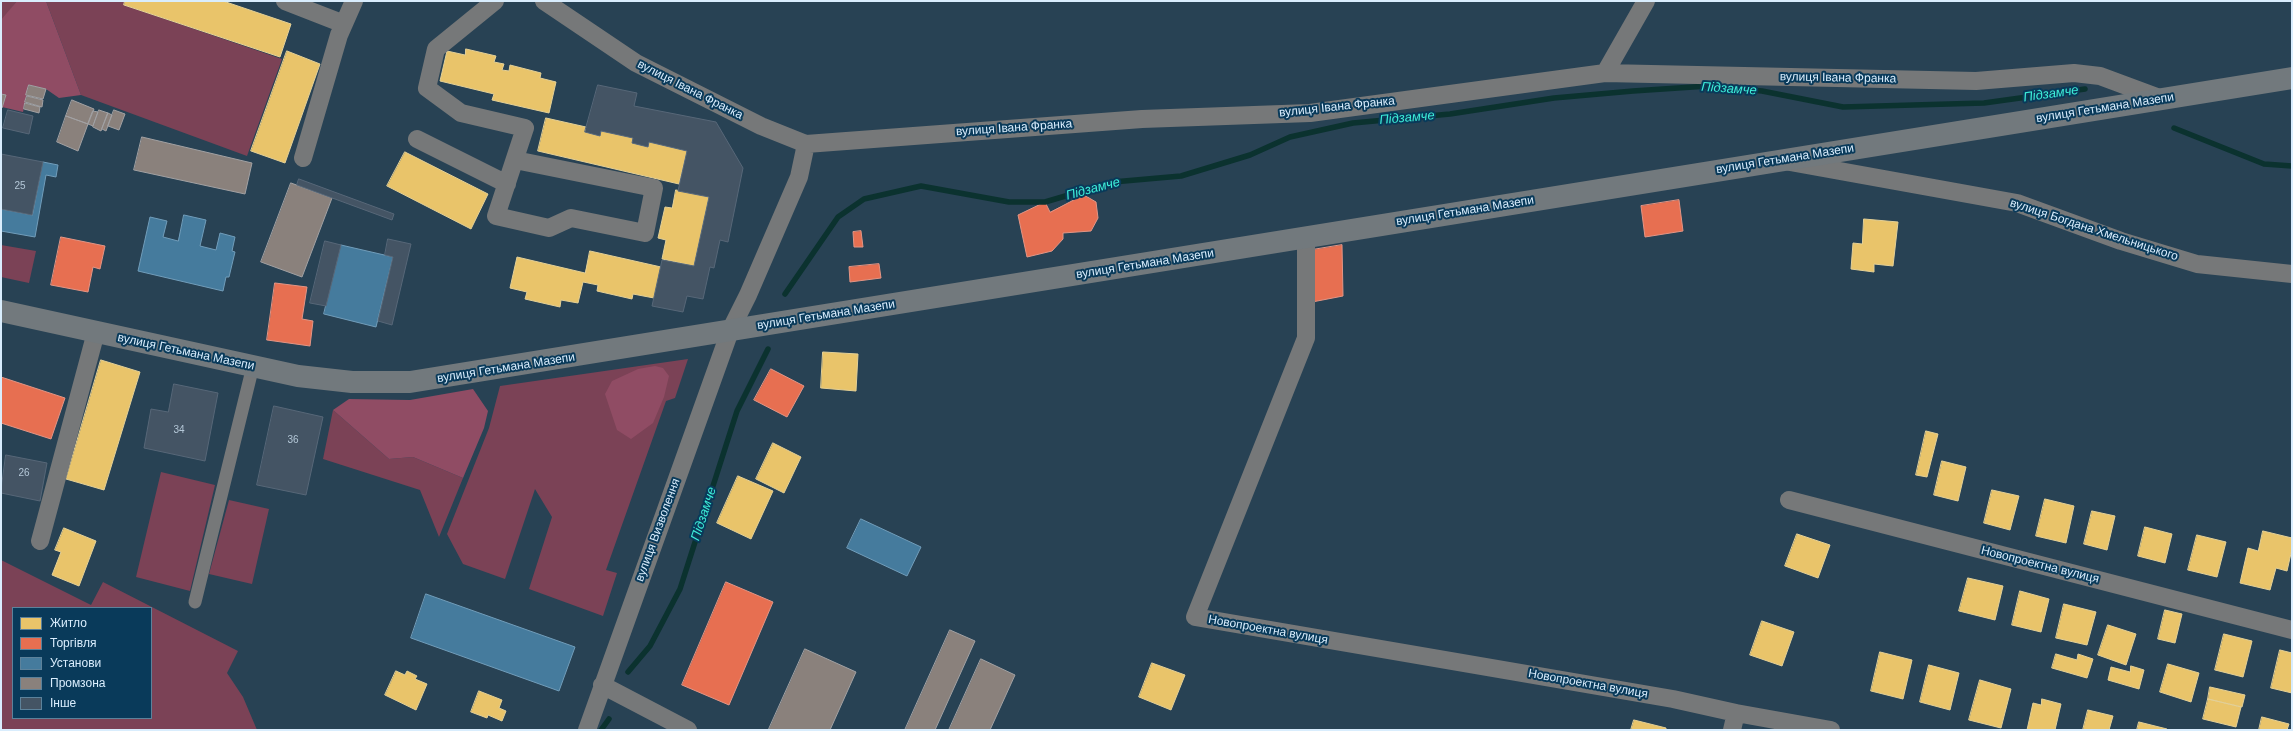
<!DOCTYPE html>
<html>
<head>
<meta charset="utf-8">
<style>
  body { margin:0 }
  #map { position:relative; width:2293px; height:731px; overflow:hidden; background:#284254; font-family:Helvetica,sans-serif }
  canvas { display:block }
  .frame { position:absolute; inset:0; border:2px solid #d9edfd; pointer-events:none }
  .legend { position:absolute; left:12px; top:607px; width:140px; height:112px; box-sizing:border-box; background:#093a5a; border:1px solid #5c829b; margin:0; padding:5px 7px; list-style:none; font-size:12px; color:#d9edfd }
  .legend li { display:flex; align-items:center; gap:8px; height:20px }
  .legend b { width:20px; border:1px solid #5c829b }
</style>
</head>
<body>
<div id="map">
<canvas width="2293" height="731"></canvas>
<div class="frame"></div>
<ul class="legend">
<li><b style="height:11px;background:#e9c46a"></b>Житло</li>
<li><b style="height:11px;background:#e76f51"></b>Торгівля</li>
<li><b style="height:11px;background:#457b9d"></b>Установи</li>
<li><b style="height:11px;background:#8a817c"></b>Промзона</li>
<li><b style="height:11px;background:#445464"></b>Інше</li>
</ul>
</div>
<script>
const context = document.querySelector('canvas').getContext('2d');
context.lineJoin = 'round';
function fill(path, color) { context.fillStyle = color; context.fill(path, 'evenodd'); }
function stroke(path, color, width, dash) { context.strokeStyle = color; context.lineWidth = width; context.lineCap = dash ? 'butt' : 'round'; context.setLineDash(dash || []); context.stroke(path); }
function label(font, color, halo, rows, align = 'center') {
  context.font = font + ' Helvetica,sans-serif'; context.lineWidth = 4; context.setLineDash([]); context.textBaseline = 'middle'; context.strokeStyle = halo; context.fillStyle = color; for (const [text, x, y, turn = 0] of rows) {
    context.save(); context.translate(x, y); context.rotate((+turn || 0) * Math.PI / 180); context.textAlign = isNaN(turn) ? turn : align; if (halo) context.strokeText(text, 0, 0); context.fillText(text, 0, 0); context.restore();
  }
}
const green = new Path2D(`
  M1,1H17L2,21L1,20Z
  M46,1H125L124,5L282,59L247,156L81,95Z
  M1,245L36,251L29,283L1,277Z
  M688,359L675,398L666,401L606,570L617,573L603,616L529,589L552,517L535,489L505,579L463,564L447,534L489,428L500,386Z
  M333,410L389,459L413,457L463,478L439,537L420,490L323,459Z
  M161,472L215,485L190,591L136,577Z
  M229,500L269,509L252,584L209,574Z
  M1,560L91,605L103,582L238,651L227,673L243,697L257,730H1ZM13,608H151V718H13Z`);
const forest = new Path2D(`
  M17,1H46L81,95L59,98L46,89L29,85L23,112L2,107L6,96L1,94V20Z
  M655,366L663,368L669,376L664,397L653,423L631,439L617,430L605,394L612,381L638,369Z
  M473,389L488,411L484,428L463,478L413,457L389,459L333,410L349,399L410,400Z`);
const homes = new Path2D(`
  M125,1H223L291,24L280,57L124,5Z
  M466,49L496,56L494,62L504,64L502,70L509,71L510,65L541,73L540,78L556,82L549,113L492,100L494,94L440,81L447,51L465,55Z
  M287,51L320,64L285,163L251,151Z
  M546,118L586,127L585,132L600,136L601,131L633,138L632,143L648,147L649,142L687,151L679,184L538,151Z
  M405,152L488,194L471,229L387,186Z
  M676,190L709,197L694,266L662,259L666,240L658,238L665,207L672,208Z
  M1864,219L1898,222L1893,266L1874,264V272L1851,269L1853,243L1862,244Z
  M590,251L661,267L654,298L633,294L632,299L597,291L598,285L583,282L578,303L561,300L560,307L525,299L527,292L510,288L517,257L585,273Z
  M823,352L858,354L856,391L821,388Z
  M101,360L140,372L104,490L66,479Z
  M1926,431L1938,434L1927,477L1916,475Z
  M773,443L801,457L784,493L756,479Z
  M1942,461L1966,467L1958,501L1934,495Z
  M738,476L773,491L751,539L717,523Z
  M1992,490L2019,496L2010,530L1984,523Z
  M2045,499L2074,506L2066,543L2036,536Z
  M2092,511L2115,516L2107,550L2084,544Z
  M2145,527L2172,534L2165,563L2138,556Z
  M64,528L96,541L79,586L52,575L61,552L55,550Z
  M2263,531L2292,538V549L2287,571L2276,568L2270,590L2240,583L2248,548L2258,551Z
  M1797,534L1830,545L1818,578L1785,566Z
  M2197,535L2226,542L2217,577L2188,570Z
  M1968,578L2003,586L1995,620L1959,611Z
  M2020,591L2049,599L2041,632L2012,625Z
  M2064,604L2096,612L2087,645L2056,638Z
  M2165,610L2182,614L2175,643L2158,639Z
  M1762,621L1794,632L1782,666L1750,655Z
  M2108,625L2136,634L2126,665L2098,655Z
  M2224,634L2252,641L2243,677L2215,670Z
  M2280,650L2292,653V693L2271,688Z
  M1880,652L1912,660L1903,699L1871,691Z
  M2056,654L2077,660L2078,654L2093,659L2087,678L2052,668Z
  M1152,663L1185,675L1171,710L1139,697Z
  M2168,664L2199,673L2191,702L2160,692Z
  M1929,665L1959,673L1950,710L1920,702Z
  M2131,666L2144,670L2139,689L2108,680L2111,667L2130,672Z
  M396,671L405,675L407,671L417,676L415,679L427,684L416,710L385,695Z
  M1980,680L2011,689L2001,728L1969,720Z
  M2210,687L2245,695L2242,707L2208,699Z
  M479,691L502,700L499,708L506,711L502,721L488,715L487,718L471,712Z
  M2042,699L2061,704L2055,730H2027L2033,703L2041,705Z
  M2208,699L2241,707L2236,727L2203,719Z
  M2088,710L2113,716L2109,730H2083Z
  M2262,717L2289,724L2287,730H2259Z
  M1634,720L1666,728V730H1631Z
  M2139,722L2167,729V730H2137Z`);
const shops = new Path2D(`
  M1084,195L1096,202L1098,218L1091,231L1063,233V239L1052,251L1027,257L1018,215L1045,202L1050,212Z
  M1679,200L1683,231L1645,237L1641,206Z
  M861,231L863,247H854L853,232Z
  M61,237L105,246L100,269L93,267L88,292L51,285Z
  M1342,245L1343,296L1307,303L1306,251Z
  M879,264L881,278L850,282L849,267Z
  M275,283L307,287L302,319L313,321L310,346L267,340Z
  M771,369L804,386L787,417L754,400Z
  M1,377L65,398L51,439L1,423Z
  M726,582L773,602L729,705L682,685Z`);
const public = new Path2D(`
  M43,162L58,165L56,177L46,175L35,237L1,231V209L32,215Z
  M184,215L206,220L200,246L216,250L220,233L235,237L232,251L235,252L229,277H226L223,291L138,271L150,217L167,221L163,237L178,241Z
  M341,245L393,257L376,327L324,314Z
  M861,519L921,547L907,576L847,548Z
  M426,594L575,647L559,691L411,638Z`);
const industry = new Path2D(`
  M29,85L46,89L43,99L26,95Z
  M1,94L6,95L2,108H1Z
  M27,96L43,100L42,107L25,102Z
  M72,100L94,109L88,124L66,116Z
  M25,103L40,107L39,113L24,109Z
  M99,110L108,113L101,131L93,127Z
  M114,110L125,114L119,130L108,126Z
  M93,111L98,112L93,126L88,124Z
  M108,113L112,115L106,131L102,129Z
  M66,116L88,124L78,151L57,142Z
  M142,137L252,163L245,194L134,170Z
  M291,183L332,198L302,277L261,262Z
  M950,630L975,641L935,730H905Z
  M805,649L856,672L830,730H771L769,729Z
  M981,659L1015,675L990,730H949Z`);
const stream = new Path2D(`
  M2174,128L2264,164L2292,166
  M785,294L838,217L864,199L921,186L1009,202H1045L1113,182L1181,176L1250,155L1290,137L1353,123L1450,114L1554,98L1633,91L1708,86L1762,91L1843,107L1984,103L2085,89
  M628,672L650,646L680,589L737,411L768,349
  M601,730L609,719`);
const building = new Path2D(`
  M598,85L637,93L634,106L716,122L743,168L728,242L720,240L714,268L710,267L703,299L687,296L683,312L652,306L662,260L694,266L709,197L678,191L687,151L649,142L648,147L632,143L633,138L601,131L600,136L585,132Z
  M8,110L33,116L29,134L3,128Z
  M1,154L43,162L32,215L1,209Z
  M299,179L394,214L392,220L297,185Z
  M388,239L411,244L392,325L378,321L393,257L385,255Z
  M325,241L341,245L326,306L310,303Z
  M174,384L218,393L205,461L144,448L151,409L168,412Z
  M274,406L323,417L306,495L257,485Z
  M6,455L47,463L40,501L1,493Z`);
const pedestrian = new Path2D(`
  M195,602L253,366`);
const minor = new Path2D(`
  M285,1L344,24
  M495,1L436,49L427,88L461,113L525,128L496,216L549,228L571,218L645,233L654,188L515,160
  M544,1L636,63L761,126L806,144L1142,119L1310,113L1605,73L1976,81L2074,73L2100,76L2162,99
  M1605,73L1646,1
  M417,139L507,184
  M303,158L339,35L354,1
  M1790,162L2017,203L2121,241L2197,264L2292,274
  M1306,237V338L1195,617L1673,699L1736,713L1831,730
  M1789,500L2292,630
  M40,541L96,332
  M602,685L688,730
  M587,730L730,331L748,295L799,177L806,144
  M1732,730L1736,713`);
const primary = new Path2D(`
  M1,311L298,376L352,382H410L2292,78`);
const numberNames = [
  ["25",20,186],
  ["34",179,430],
  ["36",293,440],
  ["26",24,473]
];
const streetNames = [
  ["вулиця Івана Франка",1838,78,1],
  ["вулиця Івана Франка",690,90,27],
  ["вулиця Івана Франка",1337,107,-6],
  ["вулиця Гетьмана Мазепи",2105,108,-9],
  ["вулиця Івана Франка",1014,128,-4],
  ["вулиця Гетьмана Мазепи",1785,159,-9],
  ["вулиця Гетьмана Мазепи",1465,211,-9],
  ["вулиця Богдана Хмельницького",2094,230,18],
  ["вулиця Гетьмана Мазепи",1145,264,-9],
  ["вулиця Гетьмана Мазепи",826,315,-9],
  ["вулиця Гетьмана Мазепи",186,352,12],
  ["вулиця Гетьмана Мазепи",506,368,-9],
  ["вулиця Визволення",658,530,-70],
  ["Новопроектна вулиця",2040,565,14],
  ["Новопроектна вулиця",1268,630,10],
  ["Новопроектна вулиця",1588,684,10]
];
const waterNames = [
  ["Підзамче",1729,89,4],
  ["Підзамче",2051,94,-8],
  ["Підзамче",1407,118,-5],
  ["Підзамче",1093,189,-15],
  ["Підзамче",704,514,-72]
];
fill(green, '#7b4256');
fill(forest, '#904c64');
fill(homes, '#e9c46a');
stroke(homes, '#e4d096', 1);
fill(shops, '#e76f51');
stroke(shops, '#e39585', 1);
fill(public, '#457b9d');
stroke(public, '#719dba', 1);
fill(industry, '#8a817c');
stroke(industry, '#a2a1a3', 1);
stroke(stream, '#0b322f', 5.5);
fill(building, '#445464');
stroke(building, '#576778', 1);
stroke(pedestrian, '#767879', 13);
stroke(minor, '#767879', 18);
stroke(primary, '#72797d', 22);
label('10px', '#b4c7d7', null, numberNames);
label('12px', '#d9edfd', '#093a5a', streetNames);
label('italic 13px', '#3dedd8', '#093a5a', waterNames);
</script>
</body>
</html>
